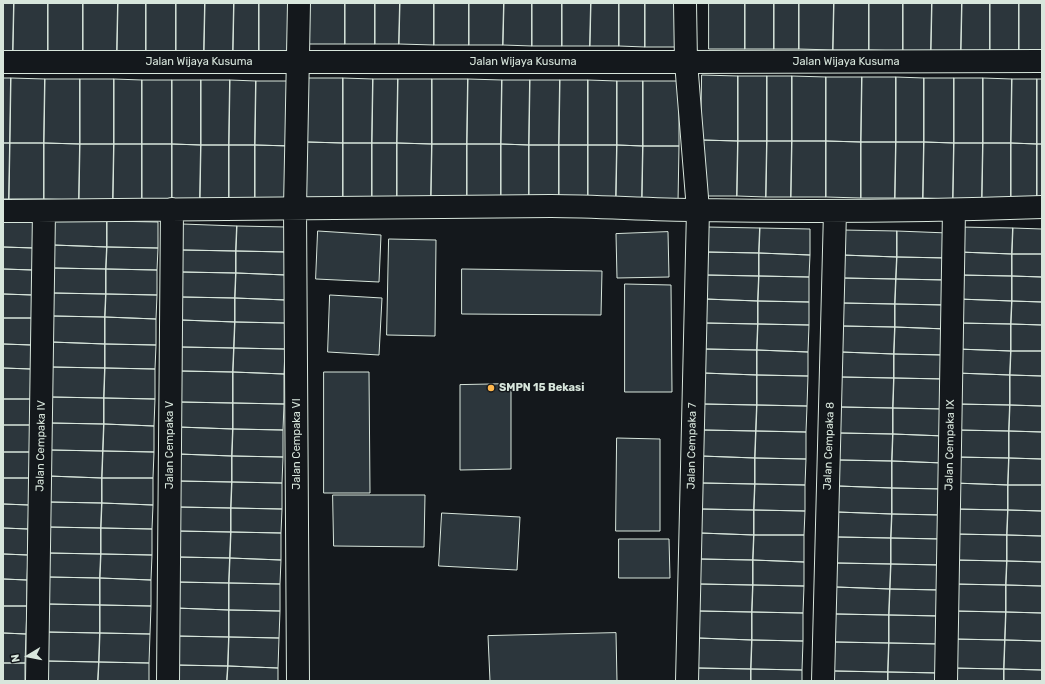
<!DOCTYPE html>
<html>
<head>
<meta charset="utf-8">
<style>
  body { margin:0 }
  #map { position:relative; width:1045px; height:684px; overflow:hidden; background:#14181c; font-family:Rubik,sans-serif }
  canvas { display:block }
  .frame { position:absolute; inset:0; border:4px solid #d8e6dc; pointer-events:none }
  .north { position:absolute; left:8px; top:636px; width:40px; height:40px; -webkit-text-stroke:3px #14181c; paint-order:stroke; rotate:260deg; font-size:11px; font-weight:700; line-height:16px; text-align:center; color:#d8e6dc }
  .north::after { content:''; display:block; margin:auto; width:14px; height:18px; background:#d8e6dc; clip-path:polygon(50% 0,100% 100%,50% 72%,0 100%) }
</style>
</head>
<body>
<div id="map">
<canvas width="1045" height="684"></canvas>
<div class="frame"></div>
<div class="north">N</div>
</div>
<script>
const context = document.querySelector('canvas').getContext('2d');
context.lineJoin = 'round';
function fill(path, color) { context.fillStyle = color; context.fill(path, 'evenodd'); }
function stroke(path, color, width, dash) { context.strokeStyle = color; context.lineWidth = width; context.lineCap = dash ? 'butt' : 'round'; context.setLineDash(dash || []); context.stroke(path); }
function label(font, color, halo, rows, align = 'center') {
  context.font = font + ' Rubik,sans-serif'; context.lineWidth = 3; context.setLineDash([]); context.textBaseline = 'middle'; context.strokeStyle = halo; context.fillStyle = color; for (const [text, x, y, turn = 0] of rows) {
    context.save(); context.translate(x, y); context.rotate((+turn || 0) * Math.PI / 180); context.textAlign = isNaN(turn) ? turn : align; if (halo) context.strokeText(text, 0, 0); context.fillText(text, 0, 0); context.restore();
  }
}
const building = new Path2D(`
  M3,3H14L13,51H3Z
  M14,3H48V52L13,51Z
  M48,3H83V52H48Z
  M83,3H118L117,53L83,52Z
  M118,3H146V53H117Z
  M146,3H176V53H146Z
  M176,3H205L204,53H176Z
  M205,3H234L233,53H204Z
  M234,3H259V54L233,53Z
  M259,3H295V54H259Z
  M310,3H345V44H309Z
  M345,3H375V44H345Z
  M375,3H400L399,44H375Z
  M400,3H434V45L399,44Z
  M434,3H469V45H434Z
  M469,3H504L503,45H469Z
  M504,3H532V46L503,45Z
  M532,3H562V46H532Z
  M562,3H591L590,46H562Z
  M591,3H619V46H590Z
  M619,3H645V47L619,46Z
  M645,3H681V47H645Z
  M709,3H745V49H709Z
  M745,3H774V49H745Z
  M774,3H799V49H774Z
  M799,3H834L833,50L799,49Z
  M834,3H869V50H833Z
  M869,3H903V51L869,50Z
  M903,3H932L931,51H903Z
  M932,3H962L961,51H931Z
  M962,3H990V51H961Z
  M990,3H1019V52L990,51Z
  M1019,3H1042V52H1019Z
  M702,75L738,76V141L701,140Z
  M738,76H767V141H738Z
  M767,76H792V141H767Z
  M792,76L826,77V141H792Z
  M826,77H862L861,142L826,141Z
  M862,77H896V142H861Z
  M896,77L924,78V142H896Z
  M3,78H11L10,143H3Z
  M11,78L45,79L44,143H10Z
  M307,78H343V143L307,142Z
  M343,78L373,79L372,143H343Z
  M924,78H954V143L924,142Z
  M954,78H983V143H954Z
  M983,78L1012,79L1011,143H983Z
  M45,79H80V144L44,143Z
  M80,79H114V144H80Z
  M114,79L142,80V144H114Z
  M373,79H398L397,143H372Z
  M398,79H432V144L397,143Z
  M432,79H468L467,144H432Z
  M468,79L502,80L501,144H467Z
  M1012,79H1037V144L1011,143Z
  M1037,79H1042V144H1037Z
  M142,80H172V144H142Z
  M172,80H201V145L172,144Z
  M201,80H230L229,145H201Z
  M230,80L256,81L255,145H229Z
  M502,80H530L529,145L501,144Z
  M530,80H560L559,145H529Z
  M560,80H588V145H559Z
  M588,80L617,81V145H588Z
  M256,81H292L291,146L255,145Z
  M617,81H643V146L617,145Z
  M643,81H679V146H643Z
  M701,140L738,141L737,196H701Z
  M738,141H767L766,197L737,196Z
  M767,141H792L791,197H766Z
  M792,141H826V197H791Z
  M826,141L861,142V198L826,197Z
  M307,142L343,143V198H306Z
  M861,142H896L895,198H861Z
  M896,142H924L923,198H895Z
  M924,142L954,143L953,199L923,198Z
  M3,143H10L9,199H3Z
  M10,143H44V199H9Z
  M44,143L80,144L79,200L44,199Z
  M343,143H372V199L343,198Z
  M372,143H397V199H372Z
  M397,143L432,144L431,200L397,199Z
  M954,143H983L982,199H953Z
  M983,143H1011V199H982Z
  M1011,143L1037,144V200L1011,199Z
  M80,144H114L113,200H79Z
  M114,144H142V200H113Z
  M142,144H172V200H142Z
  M172,144L201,145L200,201L172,200Z
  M432,144H467V200H431Z
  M467,144H501V200H467Z
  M501,144L529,145V200H501Z
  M1037,144H1042V200H1037Z
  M201,145H229V201H200Z
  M229,145H255V201H229Z
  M255,145L291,146V202L255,201Z
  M529,145H559V201L529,200Z
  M559,145H588V201H559Z
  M588,145H617L616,201H588Z
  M617,145L643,146L642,201H616Z
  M643,146H679L678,202L642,201Z
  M54,220L107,221V247L53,245Z
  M107,221L158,222V248L107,247Z
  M3,222H34V248L3,247Z
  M182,224L237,226L236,251L182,250Z
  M237,226L287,227V252L236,251Z
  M706,227L760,228L759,253L705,252Z
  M959,227L1013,228L1012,254L959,252Z
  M760,228L810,229V255L759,253Z
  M1013,228L1042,229V254H1012Z
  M843,230L897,231V257L842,255Z
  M318,231L381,235L379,282L316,279Z
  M897,231L948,233V258L897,257Z
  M668,232L669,277L617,278L616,234Z
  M389,239L436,240L435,336L387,335Z
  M53,245L107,247L106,269L53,268Z
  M3,247L34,248L33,270L3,269Z
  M107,247L158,248L157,270L106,269Z
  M182,250L236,251V273L181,272Z
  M236,251L287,252L286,275L236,273Z
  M705,252L759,253V276L705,275Z
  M959,252L1012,254V276L958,275Z
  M759,253L810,255L809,277L759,276Z
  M1012,254H1042V277L1012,276Z
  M842,255L897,257L896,279L842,278Z
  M897,257L948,258L947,280L896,279Z
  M53,268L106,269V294L52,293Z
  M3,269L33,270V295L3,294Z
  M106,269L157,270V295L106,294Z
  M462,269L602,271L601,315L462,314Z
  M181,272L236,273L235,298L181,297Z
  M236,273L286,275V300L235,298Z
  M705,275L759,276L758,301L705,299Z
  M958,275L1012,276V301L958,299Z
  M759,276L809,277V302L758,301Z
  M1012,276L1042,277V302L1012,301Z
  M842,278L896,279L895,304L841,303Z
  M896,279L947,280L946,305L895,304Z
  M625,284L671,285L672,392H625Z
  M52,293L106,294L105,317L52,316Z
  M3,294L33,295L32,318H3Z
  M106,294L157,295L156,319L105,317Z
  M330,295L382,298L379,355L328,352Z
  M181,297L235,298V322L181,320Z
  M235,298L286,300L285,323L235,322Z
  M705,299L758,301V324L704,323Z
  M958,299L1012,301L1011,324L957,323Z
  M758,301L809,302V325L758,324Z
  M1012,301L1042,302V325L1011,324Z
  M841,303L895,304V327L841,326Z
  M895,304L946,305V329L895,327Z
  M52,316L105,317V344L51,342Z
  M105,317L156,319V345L105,344Z
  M3,318H32V345L3,344Z
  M181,320L235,322L234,348L180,347Z
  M235,322L285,323V349L234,348Z
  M704,323L758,324L757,350L703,349Z
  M957,323L1011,324V351L957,349Z
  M758,324L809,325L808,352L757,350Z
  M1011,324L1042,325V351H1011Z
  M841,326L895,327L894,354L841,352Z
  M895,327L946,329L945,355L894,354Z
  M51,342L105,344V368L50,367Z
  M3,344L32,345L31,369L3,368Z
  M105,344L156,345L155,369L105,368Z
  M180,347L234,348L233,372L180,371Z
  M234,348L285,349L284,374L233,372Z
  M703,349L757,350V375L703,373Z
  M957,349L1011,351L1010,375L956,373Z
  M757,350L808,352V376L757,375Z
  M1011,351H1042V376L1010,375Z
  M841,352L894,354V378L840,377Z
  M894,354L945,355V379L894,378Z
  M50,367L105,368L104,398L50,397Z
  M3,368L31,369V399H3Z
  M105,368L155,369V399L104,398Z
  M180,371L233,372V403L179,402Z
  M233,372L284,374V404L233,403Z
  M324,372H369L370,493H324Z
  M703,373L757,375V405L702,404Z
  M956,373L1010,375V405L955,404Z
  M757,375L808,376L807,406L757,405Z
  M1010,375L1042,376V406L1010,405Z
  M840,377L894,378L893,408L840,407Z
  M894,378L945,379L944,409L893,408Z
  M511,384V469L460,470V385Z
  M50,397L104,398V424L49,423Z
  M104,398L155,399L154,426L104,424Z
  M3,399H31L30,425H3Z
  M179,402L233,403V429L178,427Z
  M233,403L284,404L283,430L233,429Z
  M702,404L757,405L756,431L702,430Z
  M955,404L1010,405L1009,431L955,430Z
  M757,405L807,406L806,432L756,431Z
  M1010,405L1042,406V432L1009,431Z
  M840,407L893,408V434L839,433Z
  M893,408L944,409V436L893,434Z
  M49,423L104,424L103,451L49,450Z
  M104,424L154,426V452L103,451Z
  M3,425H30V452H3Z
  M178,427L233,429L232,456L178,454Z
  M233,429L283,430V457L232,456Z
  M702,430L756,431L755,458L701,456Z
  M955,430L1009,431V458L954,457Z
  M756,431L806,432V459L755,458Z
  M1009,431L1042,432V459L1009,458Z
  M839,433L893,434L892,461L839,460Z
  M893,434L944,436L943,463L892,461Z
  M617,438L660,439V531H616Z
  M49,450L103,451L102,478L48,476Z
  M103,451L154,452L153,478H102Z
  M3,452H30L29,478H3Z
  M178,454L232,456V482L177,481Z
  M232,456L283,457L282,483L232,482Z
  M701,456L755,458V484L701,483Z
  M954,457L1009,458L1008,485L954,483Z
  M755,458L806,459L805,485L755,484Z
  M1009,458L1042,459V485H1008Z
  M839,460L892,461V488L838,486Z
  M892,461L943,463V489L892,488Z
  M48,476L102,478V503L48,502Z
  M3,478H29V505L3,504Z
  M102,478H153V505L102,503Z
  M177,481L232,482L231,508L177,507Z
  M232,482L282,483V509L231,508Z
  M701,483L755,484L754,510L700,509Z
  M954,483L1008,485V510L953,509Z
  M755,484L805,485V511L754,510Z
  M1008,485H1042V511L1008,510Z
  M838,486L892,488V514L837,512Z
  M892,488L943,489L942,515L892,514Z
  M333,495H425L424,547L334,546Z
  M48,502L102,503L101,528L47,527Z
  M102,503L153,505L152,529L101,528Z
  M3,504L29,505L28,529L3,528Z
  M177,507L231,508V532L176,531Z
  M231,508L282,509L281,533L231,532Z
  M700,509L754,510V535L700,533Z
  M953,509L1008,510L1007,535L953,534Z
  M754,510L805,511L804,535H754Z
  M1008,510L1042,511V536L1007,535Z
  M837,512L892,514L891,538L837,537Z
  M442,513L520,517L517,570L439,566Z
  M892,514L942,515V539L891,538Z
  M47,527L101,528V554L47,553Z
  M3,528L28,529V555L3,554Z
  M101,528L152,529V555L101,554Z
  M176,531L231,532L230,558L176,557Z
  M231,532L281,533V560L230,558Z
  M700,533L754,535L753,560L699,559Z
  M953,534L1007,535V561L952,560Z
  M754,535H804V562L753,560Z
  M1007,535L1042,536V562L1007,561Z
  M837,537L891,538V564L836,563Z
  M891,538L942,539L941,565L891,564Z
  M619,539H669L670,578H619Z
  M47,553L101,554L100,578L47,577Z
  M3,554L28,555L27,580L3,579Z
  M101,554L152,555L151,580L100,578Z
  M176,557L230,558L229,583L175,582Z
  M230,558L281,560L280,584L229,583Z
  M699,559L753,560V585L699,584Z
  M753,560L804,562V586L753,585Z
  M952,560L1007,561L1006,585L952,584Z
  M1007,561L1042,562V586L1006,585Z
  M836,563L891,564L890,589L836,587Z
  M891,564L941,565V590L890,589Z
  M47,577L100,578V605L46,604Z
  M100,578L151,580V606L100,605Z
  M3,579L27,580V606H3Z
  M175,582L229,583V610L175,608Z
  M229,583L280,584V611L229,610Z
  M699,584L753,585L752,612L698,611Z
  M952,584L1006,585V612L952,611Z
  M753,585L804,586L803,613L752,612Z
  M1006,585L1042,586V613L1006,612Z
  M836,587L890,589L889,615L836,614Z
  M890,589L941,590L940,616L889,615Z
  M46,604L100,605V633L45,632Z
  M100,605L151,606L150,634L100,633Z
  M3,606H27L26,634L3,633Z
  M175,608L229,610V637L174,636Z
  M229,610L280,611L279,638L229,637Z
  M698,611L752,612V640L698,638Z
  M952,611L1006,612L1005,640L951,639Z
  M752,612L803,613V641L752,640Z
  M1006,612L1042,613V641L1005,640Z
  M836,614L889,615V643L835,642Z
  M889,615L940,616V644L889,643Z
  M45,632L100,633L99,662L45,661Z
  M3,633L26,634L25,663H3Z
  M100,633L150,634L149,663L99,662Z
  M616,633L617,681H490L488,636Z
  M174,636L229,637L228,666L174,665Z
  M229,637L279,638L278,668L228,666Z
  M698,638L752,640L751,669L697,668Z
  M951,639L1005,640L1004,669L950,668Z
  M752,640L803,641L802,670L751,669Z
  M1005,640L1042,641V670L1004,669Z
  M835,642L889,643L888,672L834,671Z
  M889,643L940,644L939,673L888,672Z
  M45,661L99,662L98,681H44Z
  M99,662L149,663V681H98Z
  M3,663H25V681H3Z
  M174,665L228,666L227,681H174Z
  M228,666L278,668V681H227Z
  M697,668L751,669V681H697Z
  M950,668L1004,669V681H950Z
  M751,669L802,670V681H751Z
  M1004,669L1042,670V681H1004Z
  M834,671L888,672V681H834Z
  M888,672L939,673V681H888Z`);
const minor = new Path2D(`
  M685,3L686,62L698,210L687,681
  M3,62H686L1042,61
  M3,211C186,209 369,206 551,206C600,206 649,210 697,210C812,212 927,211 1042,207
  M37,681L44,211
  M168,681L172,209
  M298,681L295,208L299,3
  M823,681L835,211
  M946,681L954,210`);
const markers = [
  [491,388,4,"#ffb74d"]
];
const streetNames = [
  ["Jalan Wijaya Kusuma",199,62],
  ["Jalan Wijaya Kusuma",523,62],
  ["Jalan Wijaya Kusuma",846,62],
  ["Jalan Cempaka VI",297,444,-90],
  ["Jalan Cempaka V",170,445,-90],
  ["Jalan Cempaka IX",950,445,-89],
  ["Jalan Cempaka IV",41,446,-89],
  ["Jalan Cempaka 7",692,446,-89],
  ["Jalan Cempaka 8",829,446,-88]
];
const poiNames = [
  ["SMPN 15 Bekasi",499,388]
];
fill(building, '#2c363c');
stroke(building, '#d8e6dc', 1);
stroke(minor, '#d8e6dc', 24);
stroke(minor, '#14181c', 22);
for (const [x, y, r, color] of markers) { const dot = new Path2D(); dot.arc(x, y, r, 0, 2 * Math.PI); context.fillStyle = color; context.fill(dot); stroke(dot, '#14181c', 1.5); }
label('11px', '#d8e6dc', '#14181c', streetNames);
label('bold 11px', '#d8e6dc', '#14181c', poiNames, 'left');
</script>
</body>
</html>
